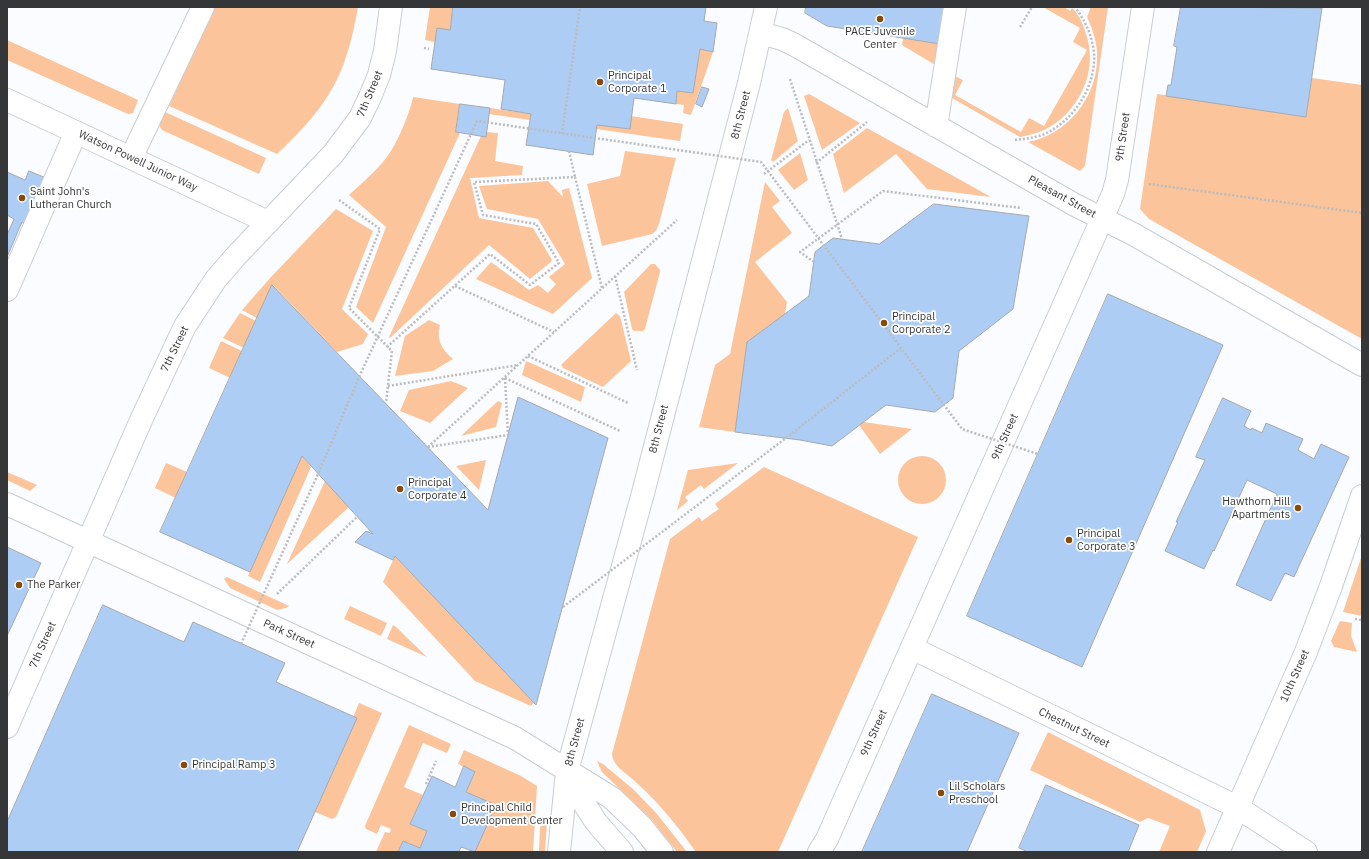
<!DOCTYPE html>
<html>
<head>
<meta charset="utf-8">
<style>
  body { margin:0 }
  #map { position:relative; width:1369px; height:859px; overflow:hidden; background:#fafcff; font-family:"IBM Plex Sans",sans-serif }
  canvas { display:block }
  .frame { position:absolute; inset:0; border:8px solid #343637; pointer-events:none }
</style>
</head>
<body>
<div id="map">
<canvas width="1369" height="859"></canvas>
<div class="frame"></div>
</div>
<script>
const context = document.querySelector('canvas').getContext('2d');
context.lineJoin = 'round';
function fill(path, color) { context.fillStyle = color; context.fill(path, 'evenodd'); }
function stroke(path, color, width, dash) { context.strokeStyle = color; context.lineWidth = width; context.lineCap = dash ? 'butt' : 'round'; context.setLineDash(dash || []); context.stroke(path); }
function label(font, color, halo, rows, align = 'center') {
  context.font = font + ' "IBM Plex Sans",sans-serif'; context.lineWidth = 3.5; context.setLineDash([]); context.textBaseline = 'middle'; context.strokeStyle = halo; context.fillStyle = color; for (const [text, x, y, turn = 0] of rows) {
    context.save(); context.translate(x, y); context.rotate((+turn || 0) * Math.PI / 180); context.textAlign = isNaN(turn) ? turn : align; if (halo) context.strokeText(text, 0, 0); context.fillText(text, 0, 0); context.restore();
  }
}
const green = new Path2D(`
  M215,7H358C353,36 345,69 329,94C315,117 296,136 277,154L169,106Z
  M430,7H453L450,30L435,42L425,40Z
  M1043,7H1064L1070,11L1072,8C1080,15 1084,27 1087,37C1098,74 1077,114 1044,130C1036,134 1028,135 1020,137L952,98L955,76L963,80L955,95L1021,132L1029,118L1044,126L1087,50L1073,42L1080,28Z
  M1091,7H1108L1085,166L1080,171L1028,142C1067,135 1097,97 1097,59C1098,45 1093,30 1087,17Z
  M903,38L940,44L937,66L902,45Z
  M7,40L138,100L133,113L128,114L7,60Z
  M700,49L713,52L691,115L683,113L684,105L676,104L677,91L693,93Z
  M1312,78L1362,85V339L1149,219L1140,209L1157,94L1306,117Z
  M809,94L860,123L822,150L804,96Z
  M413,97L460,104L456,132L460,133L373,323L356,307L386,227L349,195C362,183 376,171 387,157C397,144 410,113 413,97Z
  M490,108L531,114L530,120L489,114Z
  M788,108L798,141L773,162L771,160L784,112Z
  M165,112L266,158L259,174L162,130L159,125Z
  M631,116L683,124L680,141L596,129L597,125L629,129Z
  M867,128L991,197L927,189L896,154L844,193L833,154Z
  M486,132L498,133L495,161L523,166L522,175L470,178L479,218L533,228L552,260L551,262L530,279L489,245L390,338L389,337L481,136L486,137Z
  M625,151L676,158L659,224L656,231L652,234L602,246L587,184L620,176Z
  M800,153L808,180L794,190L778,170Z
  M548,181L563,197L562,190L569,188L592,278L553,314L476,279L491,262L529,290L538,285L548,293L556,284L549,277L565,264L538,219L487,209L479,186Z
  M765,182L780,201L772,207L792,233L755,262L787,302L785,314L747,342L735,432L699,427L715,365L730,354Z
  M336,209L373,231L342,309L368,334L363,344L337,352L273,285L257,318L242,310L271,277Z
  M651,264H655L660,270V272L645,329L643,331H634L632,329L624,292Z
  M240,313L256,321L244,348L223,338Z
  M616,313L620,316L631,361L603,387L563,368L561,365L563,363Z
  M429,320L440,325C436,340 442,350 453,359L433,371L395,376L405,336Z
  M221,341L242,351L230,378L209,368Z
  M526,361L585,387L581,402L522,375Z
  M451,381L468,388L430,423L400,411L409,390Z
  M498,401L502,403L496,427L461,436Z
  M864,422L912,429L880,454L859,425Z
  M898 480a24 24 0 1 1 48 0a24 24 0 1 1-48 0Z
  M302,456L311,467L260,582L248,576Z
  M486,460L479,490L456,466Z
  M166,463L187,472L176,498L155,488Z
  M738,463L704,489L701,485L685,497L688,501L677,510L688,470Z
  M764,467L918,537L778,852H696C677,825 656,799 630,777C623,771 613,765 612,754L670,539L699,517L702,521L719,509L715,504Z
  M7,472L37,485L30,491L7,480Z
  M325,481L349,507L287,564Z
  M1362,555V616L1343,612Z
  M395,556L534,702L531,706L475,681L383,582Z
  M227,577L289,606L286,608L277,610L230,588L224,579Z
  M350,606L387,623L381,636L344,619Z
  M1340,621L1352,623L1351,636L1357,652L1334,647L1331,641Z
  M393,625L396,627L427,657L387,639Z
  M359,703L382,713L336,817L332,819L315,812Z
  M409,725L451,744L447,753L423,743L404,787L423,795L410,824L427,831L420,848L403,841L398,852H376L385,832L390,833L391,829L381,825L377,834L366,829L365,826Z
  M1048,732L1200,810L1206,831L1197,852H1159L1170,826L1148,818L1140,822L1030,770Z
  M464,750L521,776L537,786L533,852H475L496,805L466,792L475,772L458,764Z
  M597,761L603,764L633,789L657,814L687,852H677L652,820L602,772Z
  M547,822L545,852H539L540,827Z`);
const building = new Path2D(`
  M453,7H706L704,21L717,23L713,52L700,49L693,93L677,91L676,104L634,98L630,129L597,125L593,155L526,145L531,114L501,109L505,80L431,69L437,28L450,30Z
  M806,7H946L940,44L827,26L805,13Z
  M1181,7L1322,8L1306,117L1166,96L1168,85H1171L1177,47L1174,46Z
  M702,87L709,89L702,107L696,104Z
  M460,104L490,108L486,137L456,132Z
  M29,171L46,178L26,224L22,222L7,257V235L14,219L7,215V172L25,180Z
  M934,204L1029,216L1013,309L959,351L953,398L935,412L886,405L832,446L800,440L735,432L747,342L809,296L815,252L833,238L879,244Z
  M272,285L488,510L518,397L608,438L536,705L395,556L393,560L355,542L366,531L373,534L302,456L250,572L160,532Z
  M1108,294L1223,345L1082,667L967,616Z
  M1223,398L1251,411L1244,426L1251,430L1252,428L1262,433L1266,423L1303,439L1298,450L1314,459L1321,444L1349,457L1294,577L1285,573L1271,601L1236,585L1277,494L1247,480L1214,551L1213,550L1204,569L1165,551L1178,522H1176L1205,460L1196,457Z
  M7,547L41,563L7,636Z
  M103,605L184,642L193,622L285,663L276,682L357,718L297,852H7V822Z
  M932,694L1019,733L967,852H862Z
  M464,766L475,772L466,792L496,805L475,852L461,847L459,852H398L403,841L420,848L427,831L410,824L432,776L455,787Z
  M1046,785L1139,825L1128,852H1028L1019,848Z`);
const path = new Path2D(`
  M1020,27L1032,7
  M424,48L429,49
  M790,79L842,239
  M562,134L580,7
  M1015,140C1024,139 1033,138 1042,135C1075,122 1100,81 1093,46C1090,31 1084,19 1075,7
  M569,151L575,177
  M816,163L867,122
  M764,174L809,140
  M1149,184L1362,213
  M339,200L380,229L349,308L392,351L386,402
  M814,262L800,252L883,191L1021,208
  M615,276L637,370
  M455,286L554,332
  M387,347L490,254L530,285L559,263L536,224L483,215L474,182L575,177L602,288
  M528,356L628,403
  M505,378L620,431
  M388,386L518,365
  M428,447L677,220
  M428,447L508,435L505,378
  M277,594L358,516
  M1355,619L1361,620
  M426,784L436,761`);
const minor = new Path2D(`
  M761,33L782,39L793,44L1075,205L1133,234L1362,365
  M7,100L268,222
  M936,126L955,7
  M131,158L203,7
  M7,290L76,132
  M912,648L1237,807L1306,852
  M559,852L567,771
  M1218,852L1306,652L1331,586L1362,496`);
const major = new Path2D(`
  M7,504L515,738L612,798L642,827L662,852
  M7,727L142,418L185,326L216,279L236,256L333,154L360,118L370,97L379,75L385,51L391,7
  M567,771L643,493L749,83L766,7
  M567,771L582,800L596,822L622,852
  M819,852L827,839L1113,194L1117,180L1143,7`);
const pathBridge = new Path2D(`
  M563,607L786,438L901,348
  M241,644L318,474L360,375L477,121L761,162L962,429L1038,454`);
const markers = [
  [880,19,4,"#884a0b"],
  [600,82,4,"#884a0b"],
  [22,198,4,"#884a0b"],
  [884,323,4,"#884a0b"],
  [400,489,4,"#884a0b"],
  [1298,508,4,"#884a0b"],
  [1069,540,4,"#884a0b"],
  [19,585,4,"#884a0b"],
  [184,765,4,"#884a0b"],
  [941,793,4,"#884a0b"],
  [453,814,4,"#884a0b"]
];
const poiNames = [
  ["PACE Juvenile",880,32,"center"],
  ["Center",880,45,"center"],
  ["Principal",608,76],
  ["Corporate 1",608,89],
  ["Saint John's",30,192],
  ["Lutheran Church",30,205],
  ["Principal",892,317],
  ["Corporate 2",892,330],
  ["Principal",408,483],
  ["Corporate 4",408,496],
  ["Hawthorn Hill",1290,502,"right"],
  ["Apartments",1290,515,"right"],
  ["Principal",1077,534],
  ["Corporate 3",1077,547],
  ["The Parker",27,585],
  ["Principal Ramp 3",192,765],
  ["Lil Scholars",949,787],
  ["Preschool",949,800],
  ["Principal Child",461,808],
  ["Development Center",461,821]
];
const streetNames = [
  ["7th Street",370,94,-67],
  ["8th Street",741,115,-76],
  ["9th Street",1123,137,-82],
  ["Watson Powell Junior Way",138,161,25],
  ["Pleasant Street",1062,197,29],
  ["7th Street",175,349,-64],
  ["8th Street",659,429,-76],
  ["9th Street",1005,437,-66],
  ["Park Street",289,634,24],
  ["7th Street",43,645,-66],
  ["10th Street",1295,676,-66],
  ["Chestnut Street",1074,728,26],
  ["9th Street",874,733,-66],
  ["8th Street",575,742,-75]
];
fill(green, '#fbc49b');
fill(building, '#adcdf5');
stroke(building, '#a5a9ad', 1);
stroke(minor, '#c9cdd2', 24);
stroke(major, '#c9cdd2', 24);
stroke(path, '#babcbe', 2.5, [2, 2]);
stroke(minor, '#fff', 22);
stroke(major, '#fff', 22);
stroke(pathBridge, '#babcbe', 2.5, [2, 2]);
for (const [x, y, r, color] of markers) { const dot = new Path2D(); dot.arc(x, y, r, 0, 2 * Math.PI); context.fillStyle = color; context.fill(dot); stroke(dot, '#fff', 1.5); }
label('11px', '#343637', '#fff', poiNames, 'left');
label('11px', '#343637', '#fff', streetNames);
</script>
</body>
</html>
